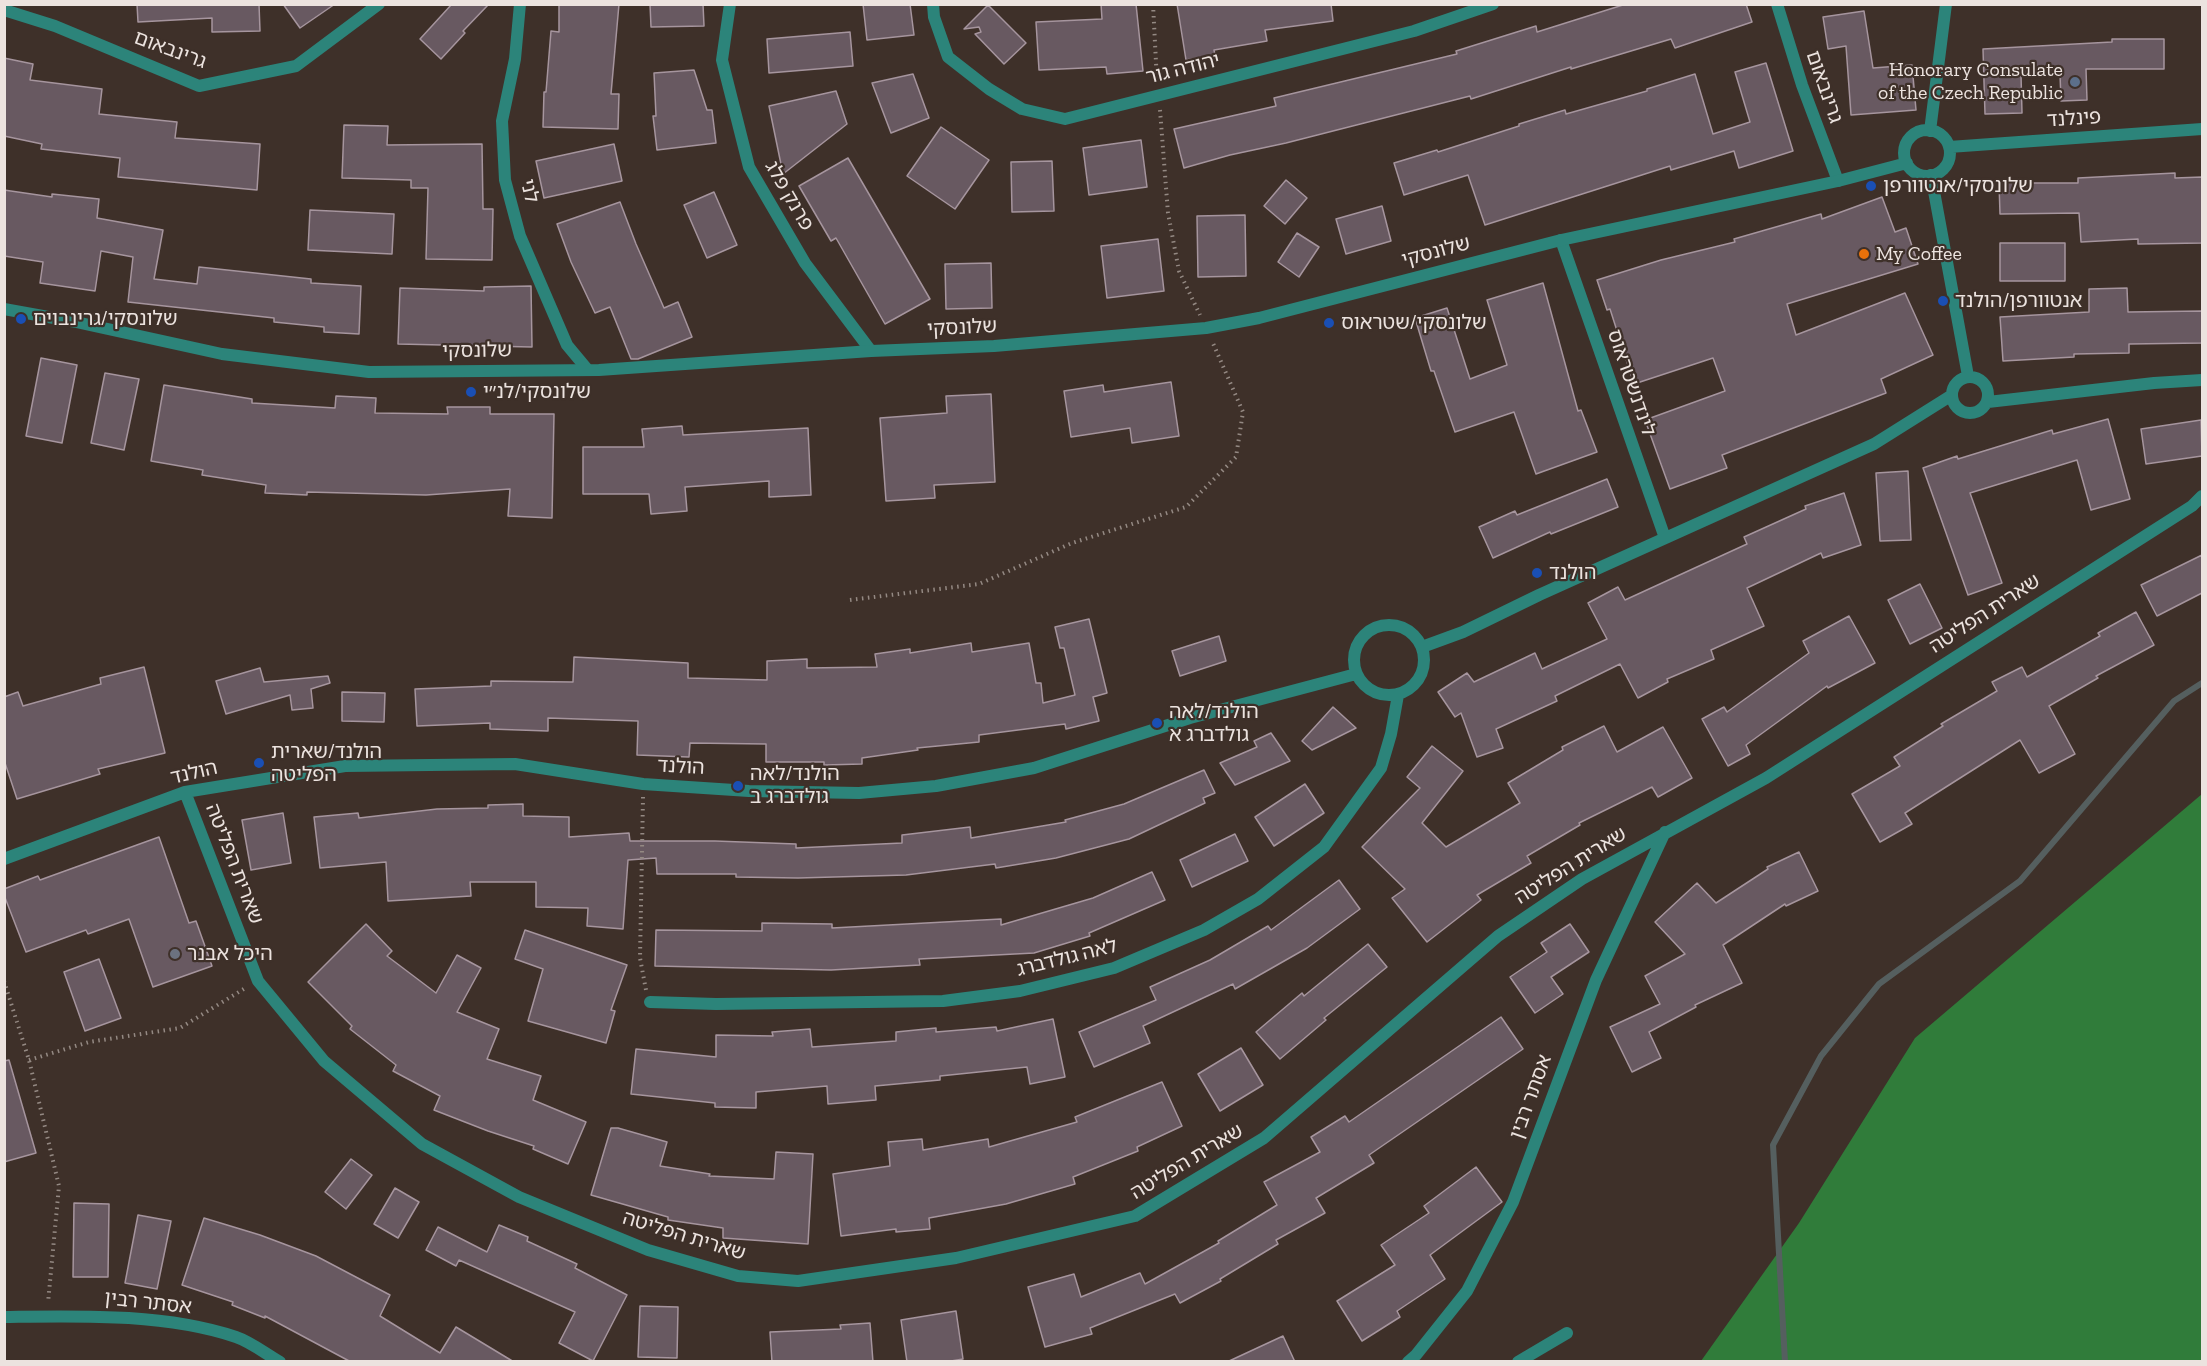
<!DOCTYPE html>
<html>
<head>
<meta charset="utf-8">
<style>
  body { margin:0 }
  #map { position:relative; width:2207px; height:1366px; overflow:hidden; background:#3e3029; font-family:"Zilla Slab",serif }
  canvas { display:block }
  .frame { position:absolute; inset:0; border:6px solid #ece3df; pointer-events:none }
</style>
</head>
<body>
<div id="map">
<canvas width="2207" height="1366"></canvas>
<div class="frame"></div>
</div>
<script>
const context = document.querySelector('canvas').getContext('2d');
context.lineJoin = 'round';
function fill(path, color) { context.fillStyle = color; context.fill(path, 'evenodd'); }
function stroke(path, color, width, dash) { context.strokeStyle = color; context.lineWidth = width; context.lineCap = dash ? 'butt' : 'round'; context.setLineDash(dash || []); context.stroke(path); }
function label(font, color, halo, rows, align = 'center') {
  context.font = font + ' "Zilla Slab","Noto Sans Hebrew",serif'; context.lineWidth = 4.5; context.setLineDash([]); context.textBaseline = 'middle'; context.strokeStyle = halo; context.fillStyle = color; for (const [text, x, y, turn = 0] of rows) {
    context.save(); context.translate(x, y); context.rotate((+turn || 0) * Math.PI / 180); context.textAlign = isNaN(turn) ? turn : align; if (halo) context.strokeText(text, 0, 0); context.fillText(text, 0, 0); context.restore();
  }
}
const forest = new Path2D(`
  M2202,794V1361H1701L1799,1223L1915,1038Z`);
const stream = new Path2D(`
  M1785,1362L1773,1145L1821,1056L1879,984L2020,881L2174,701L2202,683`);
const building = new Path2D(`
  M137,4H259L260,31L212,32V18L138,22Z
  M283,4H335L300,28Z
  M452,4H489L463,31L465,33L441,59L420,39Z
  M559,4H619L611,94H619L618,129L543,127L544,92H546L551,31L559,32Z
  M650,4H703L704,26L651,27Z
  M863,4H910L914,35L867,40Z
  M1101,4H1136L1143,71L1107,74L1106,67L1039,70L1036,22L1102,19Z
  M1177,4H1331L1333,21L1265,30L1267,41L1214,50L1215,55L1186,60Z
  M1626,4H1746L1752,22L1675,48L1671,39L1571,69V67L1471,99L1470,96L1286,143L1230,155L1184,168L1174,129L1276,106L1274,98L1457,54L1456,51L1536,26L1537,32Z
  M988,5L1026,43L1004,64L975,34L981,32L979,27L964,29Z
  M1864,11L1873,68L1912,65L1916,110L1851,115L1846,46L1828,49L1823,17Z
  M850,32L853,66L769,73L767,39Z
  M2112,39H2164V69H2086L2087,100L2061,101L2060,74L2021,75L2022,113L1985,114L1983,49L2112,42Z
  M4,58L33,64L30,80L102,89L99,114L177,122L175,138L260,144L257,190L118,177L120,158L41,149L42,144L4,136Z
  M1766,63L1793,151L1739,168L1734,151L1671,170L1670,166L1485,225L1468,175L1404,195L1394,163L1437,150L1438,152L1519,126V124L1565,110L1566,114L1647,91V89L1695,74L1713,134L1750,122L1735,72Z
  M694,70L707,110H712L716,143L657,150L653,116H656L654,73Z
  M913,74L929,118L891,133L872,83Z
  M836,91L847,124L783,174L769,106Z
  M344,125L388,126L387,145L482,144L483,209H493L492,260L426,259L428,188H411V180L342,178Z
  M941,127L989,160L955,209L907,176Z
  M1141,140L1147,187L1089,195L1083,148Z
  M614,144L622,181L544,198L536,161Z
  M848,158L930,299L885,324L836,238L831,241L799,186Z
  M1052,161L1054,211L1012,212L1011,162Z
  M2175,173V178L2202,177V243L2138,244V239L2081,242L2079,213L2000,214L1999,183H2078V178Z
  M1286,180L1307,198L1285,224L1264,206Z
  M4,190L52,197V194L99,199L97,218L163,230L154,279L197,284L199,267L311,279V283L361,286L359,334L324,332V327L274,322V318L128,302L133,257L101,251L95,291L40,283L43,262L4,256Z
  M714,192L737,245L707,258L684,205Z
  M1882,197L1895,232L1906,228L1918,264L1787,304L1796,335L1905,293L1933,355L1881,379L1886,393L1722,455L1727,468L1670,489L1645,420L1725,391L1713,358L1634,384L1610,309L1607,310L1597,280L1661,260L1735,242L1734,239L1821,214L1822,219Z
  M620,202L636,244L664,308L678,302L692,337L638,359H631L610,307L595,313L571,262L557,224Z
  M1382,206L1391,241L1346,254L1336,219Z
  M310,210L394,214L392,254L308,250Z
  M1245,215L1246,276L1198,277L1197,216Z
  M1297,233L1319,247L1299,277L1278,262Z
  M1158,239L1164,291L1107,298L1101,246Z
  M2000,243H2065V281H2000Z
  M991,263L992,308L946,309L945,264Z
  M1543,283L1578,411L1581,410L1597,452L1536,474L1514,412L1455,432L1434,371H1431L1415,318L1447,308L1470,379L1507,365L1487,300Z
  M531,286L532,347L398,344L400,288L484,291V287Z
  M2127,288L2128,312L2202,311V343L2129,344V353L2074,354V357L2003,361L2000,317L2089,312V289Z
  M41,358L77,365L62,443L26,436Z
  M105,373L139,379L124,450L91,443Z
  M1171,382L1179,436L1132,443L1130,428L1071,437L1064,391L1103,385L1104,392Z
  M164,385L252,399V403L335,408L336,396L376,398L375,413L448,414L447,407H490V414H554L552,518L508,516L510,489L426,495L307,492V495L265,493L266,485L202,475L203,470L151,461Z
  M991,394L995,482L934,485L935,498L886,501L880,418L947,413L946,396Z
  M2108,419L2130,499L2091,510L2077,460L1970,493L2002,583L1968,595L1923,468L1957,456L1958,459L2052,430L2053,434Z
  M2201,420L2202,456L2146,464L2141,429Z
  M682,426L683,435L808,428L811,495L769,497V481L685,487L687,511L651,514L649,494H583V447H644L642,429Z
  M1908,471L1911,540L1880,541L1876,473Z
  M1607,479L1618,507L1551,534L1550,532L1493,558L1479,527L1515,511L1517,515Z
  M1844,493L1861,545L1823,558L1821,553L1747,588L1764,626L1711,650L1714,659L1667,679L1668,682L1638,698L1620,664L1555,696L1557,701L1496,729L1503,748L1477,757L1461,713L1455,717L1438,692L1467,673L1474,682L1535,653L1542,669L1607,639L1588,603L1618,587L1625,600L1747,544L1744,537L1806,509L1805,506Z
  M2202,555V593L2157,616L2141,585Z
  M1920,584L1942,628L1910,644L1888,600Z
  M2136,612L2154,645L2096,676L2098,678L2049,706L2075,754L2039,773L2020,740L1905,813L1912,824L1880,842L1852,794L1900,766L1894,757L1943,726L1941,724L1997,691L1992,682L2022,667L2027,677L2100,636L2098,633Z
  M1849,616L1875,663L1828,688L1827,686L1746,745L1750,754L1728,766L1702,719L1724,707L1727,712L1809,653L1803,641Z
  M1089,619L1107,693L1093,697L1099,721L1066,729L1065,724L979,735V742L917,748L918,750L862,758V764L824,765V762H766V744L690,743L689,757L637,755L638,721L548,718V731L490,729V723L417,726L415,689L491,686V681L573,682L574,657L688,663V678L767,680V661L807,659V668L877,667L875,654L910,649V653L971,643L972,652L1029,643L1036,683H1041L1043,703L1075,695L1064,648H1060L1055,627Z
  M1219,636L1226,661L1180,676L1172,651Z
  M144,667L165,753L98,769L100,774L17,799L4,760V697L18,692L23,706L101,684L100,678Z
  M260,668L264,682L328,676L330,683L311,689L313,708L292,710L290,695L226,714L216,681Z
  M342,692L385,693L384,722L342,721Z
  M1333,707L1356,728L1312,750L1302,741Z
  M1604,726L1617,752L1663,727L1692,778L1658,797L1652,787L1579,823L1580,825L1527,856L1531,863L1477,895L1481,900L1427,942L1392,898L1405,889L1362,847L1420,788L1407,777L1432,746L1463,771L1422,823L1446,847L1520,803L1508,783L1563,750L1562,747Z
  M1271,733L1290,761L1235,785L1220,763L1257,747L1254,741Z
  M1204,770L1215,793L1203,798L1205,803L1129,839L1056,858L996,868L995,864L906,875L798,878L736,877V874H657L656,858L628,860L623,929L587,926L588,908L536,907V882H470L471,896L388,901L386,862L320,868L314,817L358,813L359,818L437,809L488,808V805L523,804V816L569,817V837L629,833L630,841H715L796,844V848L902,843V835L970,827L971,838L1066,822L1065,820L1124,804Z
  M1305,784L1324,813L1274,846L1255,817Z
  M283,813L291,863L251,870L242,820Z
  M1235,834L1248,861L1192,887L1180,860Z
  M159,837L189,923L196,921L212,966L153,987L129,919L88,934L86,930L26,952L4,895V889L38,876L40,880Z
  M1799,852L1818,891L1786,906L1785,904L1723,945L1742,983L1695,1005L1696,1007L1649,1032L1661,1058L1632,1072L1610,1027L1660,1004L1645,976L1685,954L1655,922L1697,883L1716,903L1768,869L1767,867Z
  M1152,872L1165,900L1089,933L1090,936L1034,953L919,959L920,965L831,970L655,966L656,930L762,931V923L832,924V928L1001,919V925L1093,898Z
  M1339,880L1360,909L1307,948L1235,989L1233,984L1143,1026L1150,1043L1094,1067L1079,1032L1156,1000L1150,987L1210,960L1268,926L1271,930Z
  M366,924L392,951L387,956L436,993L457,955L481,968L457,1012L499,1029L487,1059L541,1076L533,1100L586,1122L568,1164L533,1149L534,1146L488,1131L434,1110L440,1096L393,1071L396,1065L350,1029L352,1026L308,982Z
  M1570,924L1589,952L1551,977L1563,994L1535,1013L1510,977L1547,952L1541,943Z
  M525,930L627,965L611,1010L615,1011L606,1043L528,1021L543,969L515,959Z
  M1368,944L1387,967L1324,1018L1326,1020L1280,1059L1256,1032L1302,993L1304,996Z
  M99,959L121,1018L85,1031L64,972Z
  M1501,1017L1523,1049L1369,1155L1374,1163L1316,1198L1325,1213L1276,1240L1278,1244L1220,1279L1221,1281L1180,1303L1175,1294L1090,1328L1092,1334L1045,1347L1028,1287L1074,1274L1081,1297L1140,1273L1145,1284L1219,1243L1218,1241L1277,1205L1264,1182L1320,1152L1311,1137L1345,1116L1349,1122Z
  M1053,1019L1065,1077L1030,1084L1027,1067L940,1076V1080L875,1086L876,1100L828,1104L827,1086L756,1092V1108L715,1107V1103L631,1094L636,1049L716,1057V1035L773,1036L772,1032L810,1029L812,1047L896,1041V1032L936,1028V1032L996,1027L997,1031Z
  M1241,1048L1263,1085L1220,1111L1198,1074Z
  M9,1060L36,1153L4,1162V1061Z
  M1162,1082L1182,1126L1137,1147L1138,1151L1073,1177L1075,1184L1006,1204L929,1218L930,1229L896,1232V1229L841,1236L833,1174L890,1166L888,1142L922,1139L923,1150L988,1139L989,1147L1077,1122L1075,1117Z
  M611,1128H618L667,1142L660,1166L710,1174L709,1176L774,1179L776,1152L813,1154L808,1244L723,1238V1228L668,1220V1217L591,1195Z
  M351,1159L372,1175L346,1209L325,1192Z
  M1476,1167L1502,1202L1430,1255L1445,1279L1397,1311L1400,1317L1362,1341L1337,1301L1395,1265L1381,1245L1429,1213L1424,1206Z
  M395,1188L419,1202L398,1238L374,1224Z
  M74,1203L109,1204L108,1277H73Z
  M138,1215L171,1221L157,1289L125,1283Z
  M204,1218L260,1235L316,1256L390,1295L380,1316L440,1353L456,1327L514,1362H351L265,1316V1318L232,1305L233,1302L182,1285Z
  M499,1225L528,1237L527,1241L577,1264L575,1268L627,1295L593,1361L559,1343L575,1312L459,1260L456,1266L426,1250L438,1227L487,1252Z
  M640,1306L678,1307L677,1358L638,1357Z
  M956,1311L963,1359L945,1362H907L901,1320Z
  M870,1323L873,1362H772L770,1332L841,1329L840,1325Z
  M1283,1336L1295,1362H1227Z`);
const path = new Path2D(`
  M1153,4L1157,82
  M1160,110L1168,213L1179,271L1200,315
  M850,600L979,584L1072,543L1186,507L1236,457L1243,412L1212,341
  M643,797L640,958L646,990
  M4,981L29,1060L59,1186L48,1303
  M29,1060L89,1042L180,1028L247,987`);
const minor = new Path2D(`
  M520,4L515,59L502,121L505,180L520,236L567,345L587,369
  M730,4L722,60L749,167L805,263L871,351
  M933,4L934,17L948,57L989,89L1022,109L1065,119L1414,31L1493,4
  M1777,4L1802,85L1838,181
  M4,10L55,26L199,86L296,66L379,4
  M1931,175L1968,376
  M1561,240L1665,538
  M1952 395a18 18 0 1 1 36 0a18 18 0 1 1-36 0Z
  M1988,402L2154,383L2202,380
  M1354 660a35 35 0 1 1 70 0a35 35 0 1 1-70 0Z
  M1422,647L1463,632L1539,595L1874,444L1952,395
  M185,792L258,981L324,1061L422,1144L519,1197L648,1250L738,1276L798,1281L956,1258L1135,1216L1264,1138L1498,936L1582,879L1766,778L2192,506L2202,496
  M4,859L185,792L345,766L515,764L643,784L749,791L859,793L936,786L1034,768L1190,718L1356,674
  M650,1002L716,1004L943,1001L1020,991L1114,968L1204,930L1258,899L1324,847L1381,768L1391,734L1398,695
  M4,1317C79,1316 164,1313 236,1337C251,1342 266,1354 280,1362
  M1408,1362L1416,1355L1467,1291L1513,1202L1596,980L1665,832
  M1518,1362L1567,1333`);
const tertiary = new Path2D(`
  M1904 153a23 23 0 1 1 46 0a23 23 0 1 1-46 0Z
  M1930,131L1946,4
  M1949,147L2202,129
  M4,309L76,322L222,354L369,372L599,370L871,351L994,346L1206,328L1259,318L1561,240L1838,181L1907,163`);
const markers = [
  [2075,82,6,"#5c6f8a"],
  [1871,186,6,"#1a4fb4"],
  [1864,254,6,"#e8710a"],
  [1943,301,6,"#1a4fb4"],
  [21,319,6,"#1a4fb4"],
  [1329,323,6,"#1a4fb4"],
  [471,392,6,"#1a4fb4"],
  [1537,573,6,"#1a4fb4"],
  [1157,723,6,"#1a4fb4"],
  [259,763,6,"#1a4fb4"],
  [738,786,6,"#1a4fb4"],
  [175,954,6,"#6b7280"]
];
const streetNames = [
  ["גרינבאום",170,50,20],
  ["יהודה גור",1183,69,-14],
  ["גרינבאום",1824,87,71],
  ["פינלנד",2074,119,-4],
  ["לני",529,191,77],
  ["פרנק פלג",789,196,60],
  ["שלונסקי",1436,252,-15],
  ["שלונסקי",962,328,-3],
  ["שלונסקי",477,351,-1],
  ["לינדנשטראוס",1631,383,71],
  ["שארית הפליטה",1985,614,-33],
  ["הולנד",681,767,3],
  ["הולנד",194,773,-13],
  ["שארית הפליטה",234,864,69],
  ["שארית הפליטה",1571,866,-32],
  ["לאה גולדברג",1067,958,-14],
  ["אסתר רבין",1531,1097,-70],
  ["שארית הפליטה",1187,1162,-31],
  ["שארית הפליטה",684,1236,17],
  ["אסתר רבין",148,1303,6]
];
const poiNames = [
  ["Honorary Consulate",2063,70,"right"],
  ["of the Czech Republic",2063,93,"right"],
  ["שלונסקי/אנטוורפן",1883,186],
  ["My Coffee",1876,254],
  ["אנטוורפן/הולנד",1955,301],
  ["שלונסקי/גרינבוים",33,319],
  ["שלונסקי/שטראוס",1341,323],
  ["שלונסקי/לנ״י",483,392],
  ["הולנד",1549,573],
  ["הולנד/לאה",1169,712],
  ["גולדברג א",1169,735],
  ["הולנד/שארית",271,752],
  ["הפליטה",271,775],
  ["הולנד/לאה",750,774],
  ["גולדברג ב",750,797],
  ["היכל אבנר",187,954]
];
fill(forest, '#307c3a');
stroke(stream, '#555f5f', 6);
fill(building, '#685961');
stroke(building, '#a6959e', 1.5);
stroke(path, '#948983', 4, [1.5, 4.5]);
stroke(minor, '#2c847a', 12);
stroke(tertiary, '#2c847a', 12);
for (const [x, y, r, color] of markers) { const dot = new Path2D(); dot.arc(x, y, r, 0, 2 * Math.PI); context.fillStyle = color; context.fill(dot); stroke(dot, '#3e3029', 2); }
label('20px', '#ece3df', '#3e3029', streetNames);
label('20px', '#ece3df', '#3e3029', poiNames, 'left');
</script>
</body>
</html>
